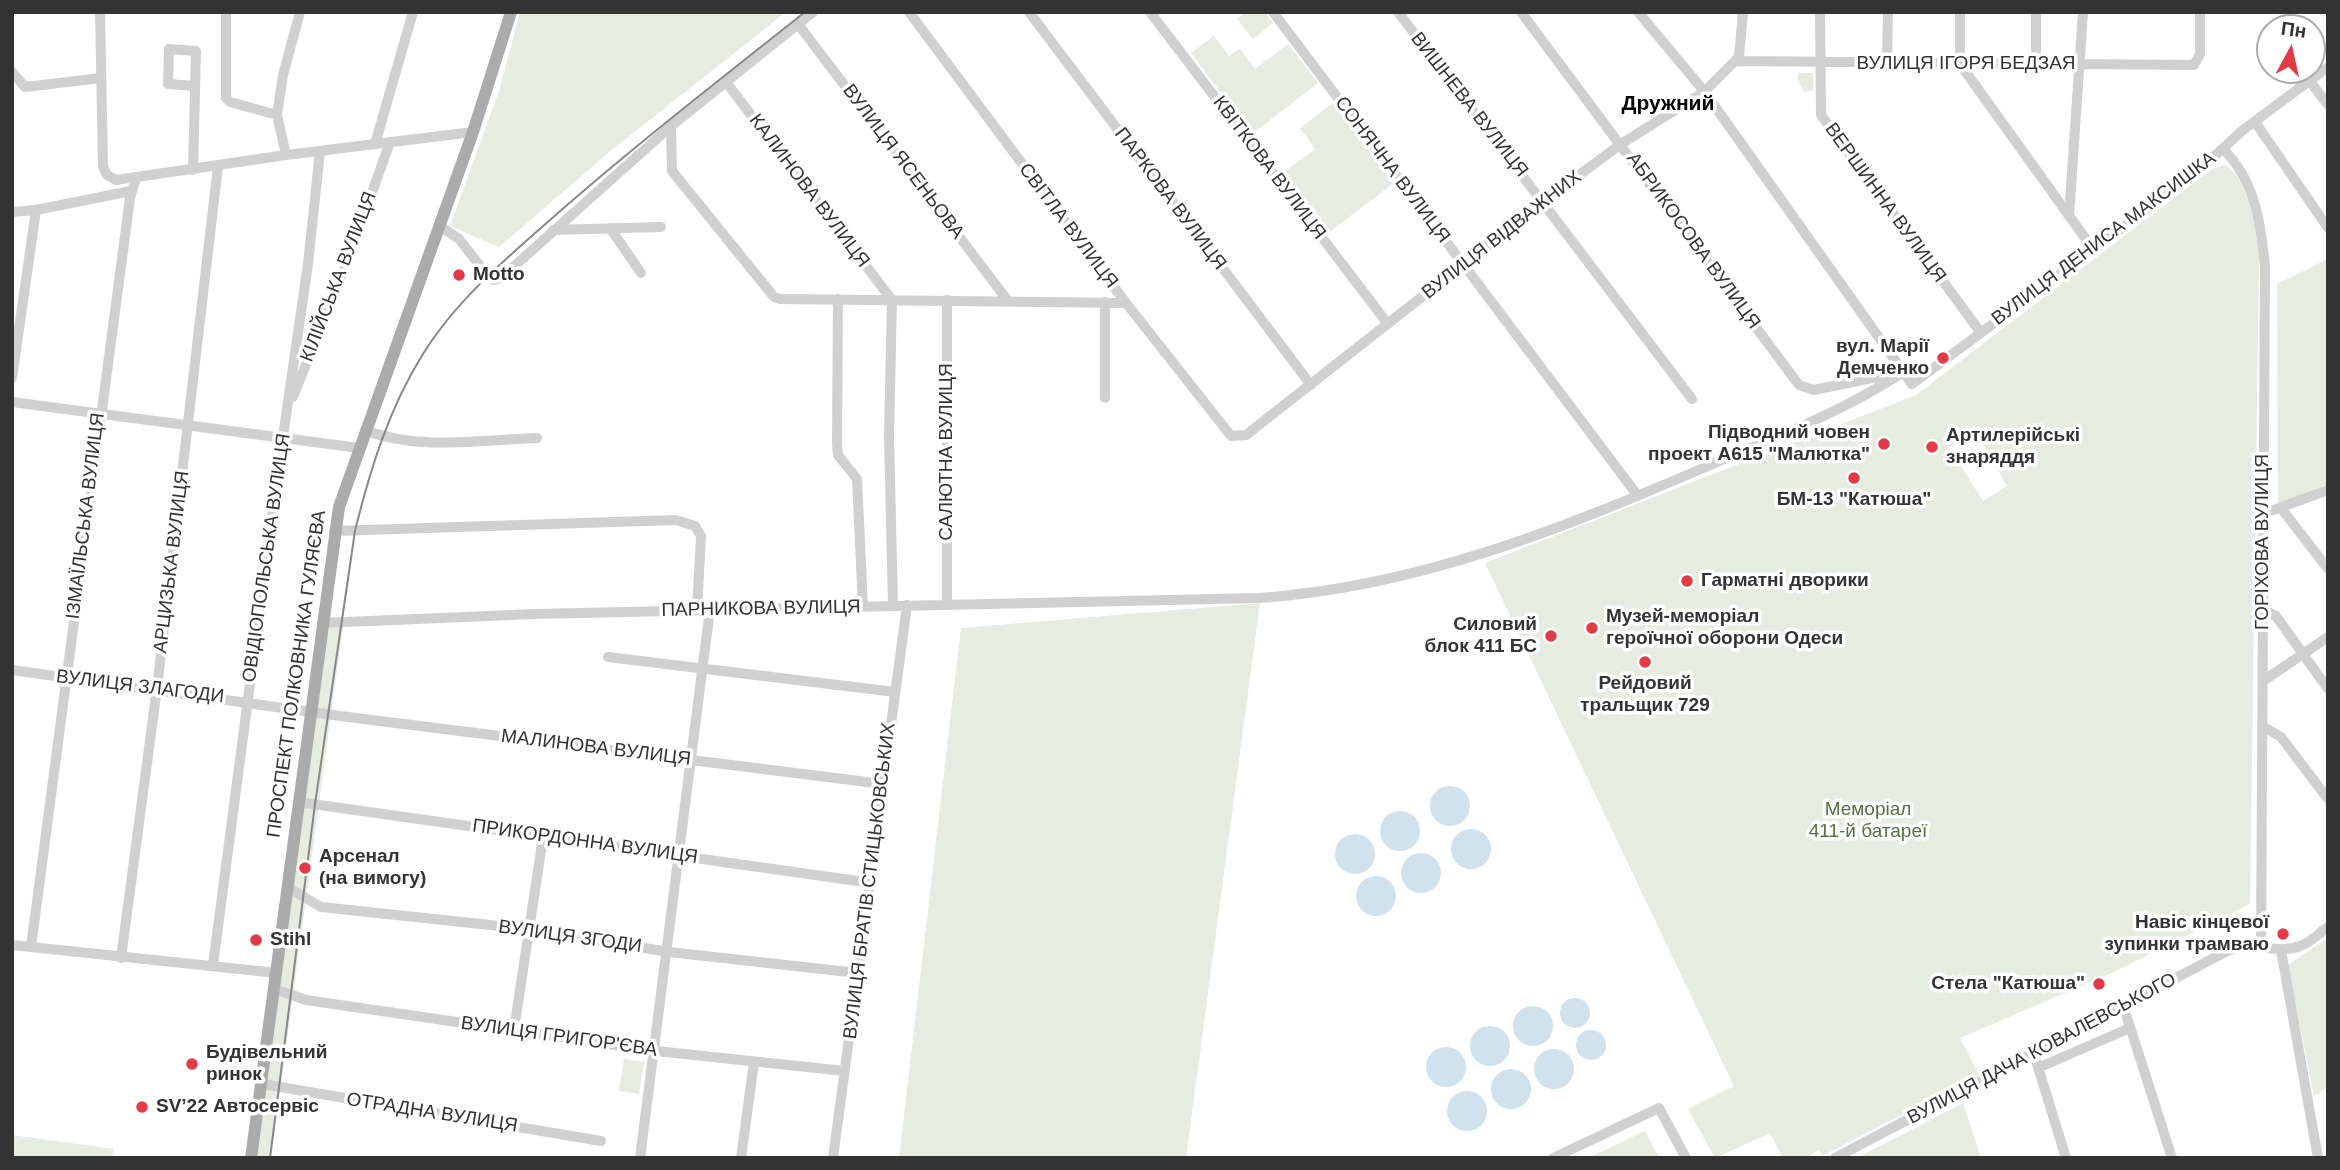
<!DOCTYPE html>
<html>
<head>
<meta charset="utf-8">
<style>
  body { margin:0 }
  #map { position:relative; width:2340px; height:1170px; overflow:hidden; background:#fff; font-family:Helvetica,sans-serif }
  canvas { display:block }
  .frame { position:absolute; inset:0; border:14px solid #333; pointer-events:none }
  .north { position:absolute; left:2256px; top:14px; width:70px; height:70px; box-sizing:border-box; background:#fff; border:2px solid #adadad; border-radius:50%; rotate:8deg; font-size:19px; font-weight:700; line-height:28px; text-align:center; color:#333 }
  .north::after { content:''; display:block; margin:auto; width:24px; height:32px; background:#e63946; clip-path:polygon(50% 0,100% 100%,50% 72%,0 100%) }
</style>
</head>
<body>
<div id="map">
<canvas width="2340" height="1170"></canvas>
<div class="frame"></div>
<div class="north">Пн</div>
</div>
<script>
const context = document.querySelector('canvas').getContext('2d');
context.lineJoin = 'round';
function fill(path, color) { context.fillStyle = color; context.fill(path, 'evenodd'); }
function stroke(path, color, width, dash) { context.strokeStyle = color; context.lineWidth = width; context.lineCap = dash ? 'butt' : 'round'; context.setLineDash(dash || []); context.stroke(path); }
function label(font, color, halo, rows, align = 'center') {
  context.font = font + ' Helvetica,sans-serif'; context.lineWidth = 7; context.setLineDash([]); context.textBaseline = 'middle'; context.strokeStyle = halo; context.fillStyle = color; for (const [text, x, y, turn = 0] of rows) {
    context.save(); context.translate(x, y); context.rotate((+turn || 0) * Math.PI / 180); context.textAlign = isNaN(turn) ? turn : align; if (halo) context.strokeText(text, 0, 0); context.fillText(text, 0, 0); context.restore();
  }
}
const green = new Path2D(`
  M520,12H786L608,153L499,247L450,226L500,88Z
  M1246,12H1265L1273,23L1253,39L1237,19Z
  M1214,36L1229,56L1240,49L1255,69L1288,44L1318,83L1252,134L1191,53Z
  M1798,73H1813V90L1805,92L1798,80Z
  M1333,103L1394,183L1328,233L1283,173L1315,149L1300,128Z
  M2224,165C2246,173 2256,230 2259,251L2250,904L2116,971L1960,1038L1979,1075L1822,1156L1819,1150L1805,1158H1783L1770,1133L1715,1158L1688,1109L1734,1086L1485,563L1916,395L2212,169ZM1970,435L1981,440L2007,486L1983,501L1949,447Z
  M2328,259V484L2278,504L2277,284Z
  M1260,603L1186,1158H899L961,628Z
  M343,626L271,1158H255L324,627Z
  M2328,938V1087L2314,1096L2288,965Z
  M624,1059L644,1062L639,1094L619,1091Z
  M1963,1103L1981,1158H1857Z
  M1645,1131L1659,1158H1588Z
  M12,1135L114,1149L112,1158H12Z`);
const water = new Path2D(`
  M1430 806a20 20 0 1 1 40 0a20 20 0 1 1-40 0Z
  M1380 831a20 20 0 1 1 40 0a20 20 0 1 1-40 0Z
  M1451 849a20 20 0 1 1 40 0a20 20 0 1 1-40 0Z
  M1335 854a20 20 0 1 1 40 0a20 20 0 1 1-40 0Z
  M1401 873a20 20 0 1 1 40 0a20 20 0 1 1-40 0Z
  M1356 896a20 20 0 1 1 40 0a20 20 0 1 1-40 0Z
  M1560 1013a15 15 0 1 1 30 0a15 15 0 1 1-30 0Z
  M1513 1026a20 20 0 1 1 40 0a20 20 0 1 1-40 0Z
  M1470 1046a20 20 0 1 1 40 0a20 20 0 1 1-40 0Z
  M1576 1045a15 15 0 1 1 30 0a15 15 0 1 1-30 0Z
  M1426 1067a20 20 0 1 1 40 0a20 20 0 1 1-40 0Z
  M1534 1069a20 20 0 1 1 40 0a20 20 0 1 1-40 0Z
  M1491 1089a20 20 0 1 1 40 0a20 20 0 1 1-40 0Z
  M1447 1111a20 20 0 1 1 40 0a20 20 0 1 1-40 0Z`);
const minor = new Path2D(`
  M100,12L103,167L107,175L116,180L286,155L473,132
  M226,12V98L230,102L277,115
  M909,12L1126,303L1231,436L1246,435L1544,201L1621,144L1704,92L1739,57L1743,12
  M1029,12L1311,385
  M1150,12L1388,324
  M1273,12L1638,496
  M1398,12L1692,399
  M1521,12L1799,385L1814,390L1896,373
  M1638,12L1704,91L1912,384L2195,174L2243,130L2328,67
  M1820,12L1821,115L1981,333
  M1960,12V64L2093,249
  M2036,12V65
  M798,24L1008,301
  M1736,61L2194,65L2200,54V12
  M1887,63L1888,12
  M12,72L25,87L101,78
  M2309,80L2328,105
  M726,82L892,300L889,436L893,606
  M2255,122L2328,228
  M671,126L672,171L774,297L780,299L1126,303
  M375,144L413,12
  M2223,149C2255,180 2261,224 2265,267L2261,945
  M286,155L277,115L283,75L300,12
  M193,170L196,51L169,49L168,84L195,86
  M136,178L130,198L31,947L277,973
  M12,212L36,210
  M2069,216L2083,12
  M440,226L459,239L488,276L494,280L501,278L671,126L813,12
  M610,228L641,273
  M553,230L661,227
  M838,299L837,444L838,455L857,479L863,607
  M947,300V604
  M1105,302V398
  M12,378L36,210L131,191
  M293,397L349,257L390,142
  M12,402L359,448
  M365,430C418,451 482,440 537,438
  M2281,508L2328,569
  M2262,514L2328,490
  M334,531L676,520L695,526L701,536L697,610
  M2262,609L2276,616L2328,689
  M322,623L535,614L1259,598C1418,587 1564,528 1708,466C1775,437 1843,412 1903,372
  M608,657L895,692
  M12,670L340,716L883,784
  M2263,681L2328,637
  M2262,726L2281,737L2328,799
  M298,802L872,883
  M287,887L321,907L528,929L669,952L858,973
  M12,945L31,947
  M2281,950L2318,1158
  M121,958L157,688L218,166
  M213,965L278,471L308,264L320,151
  M275,989L306,1000L656,1051L845,1071
  M2123,1005L2172,1158
  M514,1030L543,837
  M2034,1054L2066,1158
  M2040,1067L2130,1028
  M262,1084L601,1141
  M640,1158L710,609
  M741,1158L754,1062
  M833,1158L907,605
  M1553,1158L1659,1108L1686,1158
  M1835,1158L2229,950C2255,941 2277,955 2300,946C2310,943 2319,933 2328,927`);
const major = new Path2D(`
  M251,1158L339,507L473,132L511,12`);
const tram = new Path2D(`
  M270,1158L315,804L355,531C370,470 389,408 423,354C457,299 510,255 558,213C638,143 722,78 805,12`);
const markers = [
  [459,275,7,"#e63946"],
  [1943,358,7,"#e63946"],
  [1884,444,7,"#e63946"],
  [1932,447,7,"#e63946"],
  [1854,478,7,"#e63946"],
  [1687,581,7,"#e63946"],
  [1592,628,7,"#e63946"],
  [1551,636,7,"#e63946"],
  [1645,662,7,"#e63946"],
  [305,868,7,"#e63946"],
  [2283,934,7,"#e63946"],
  [256,940,7,"#e63946"],
  [2099,984,7,"#e63946"],
  [192,1064,7,"#e63946"],
  [142,1107,7,"#e63946"]
];
const streetNames = [
  ["ВУЛИЦЯ ІГОРЯ БЕДЗАЯ",1966,64],
  ["ВИШНЕВА ВУЛИЦЯ",1469,105,52],
  ["ВУЛИЦЯ ЯСЕНЬОВА",903,162,53],
  ["КВІТКОВА ВУЛИЦЯ",1269,168,53],
  ["СОНЯЧНА ВУЛИЦЯ",1392,170,53],
  ["КАЛИНОВА ВУЛИЦЯ",809,191,53],
  ["ПАРКОВА ВУЛИЦЯ",1170,199,53],
  ["ВЕРШИННА ВУЛИЦЯ",1885,203,54],
  ["СВІТЛА ВУЛИЦЯ",1068,226,53],
  ["ВУЛИЦЯ ВІДВАЖНИХ",1502,235,-38],
  ["ВУЛИЦЯ ДЕНИСА МАКСИШКА",2104,239,-37],
  ["АБРИКОСОВА ВУЛИЦЯ",1693,241,54],
  ["КІЛІЙСЬКА ВУЛИЦЯ",339,277,-69],
  ["САЛЮТНА ВУЛИЦЯ",947,452,-90],
  ["ІЗМАЇЛЬСЬКА ВУЛИЦЯ",86,516,-83],
  ["ГОРІХОВА ВУЛИЦЯ",2263,542,-90],
  ["ОВІДІОПОЛЬСЬКА ВУЛИЦЯ",267,558,-82],
  ["АРЦИЗЬКА ВУЛИЦЯ",172,562,-83],
  ["ПАРНИКОВА ВУЛИЦЯ",761,609,-1],
  ["ПРОСПЕКТ ПОЛКОВНИКА ГУЛЯЄВА",297,674,-82],
  ["ВУЛИЦЯ ЗЛАГОДИ",140,687,7],
  ["МАЛИНОВА ВУЛИЦЯ",596,748,7],
  ["ПРИКОРДОННА ВУЛИЦЯ",585,842,8],
  ["ВУЛИЦЯ БРАТІВ СТИЦЬКОВСЬКИХ",870,881,-83],
  ["ВУЛИЦЯ ЗГОДИ",570,937,8],
  ["ВУЛИЦЯ ГРИГОР'ЄВА",559,1037,8],
  ["ВУЛИЦЯ ДАЧА КОВАЛЕВСЬКОГО",2042,1049,-28],
  ["ОТРАДНА ВУЛИЦЯ",432,1113,9]
];
const poiNames = [
  ["Motto",473,275],
  ["вул. Марії",1929,347,"right"],
  ["Демченко",1929,369,"right"],
  ["Підводний човен",1870,433,"right"],
  ["проект А615 \"Малютка\"",1870,455,"right"],
  ["Артилерійські",1946,436],
  ["знаряддя",1946,458],
  ["БМ-13 \"Катюша\"",1854,500,"center"],
  ["Гарматні дворики",1701,581],
  ["Музей-меморіал",1606,617],
  ["героїчної оборони Одеси",1606,639],
  ["Силовий",1537,625,"right"],
  ["блок 411 БС",1537,647,"right"],
  ["Рейдовий",1645,684,"center"],
  ["тральщик 729",1645,706,"center"],
  ["Арсенал",319,857],
  ["(на вимогу)",319,879],
  ["Навіс кінцевої",2269,923,"right"],
  ["зупинки трамваю",2269,945,"right"],
  ["Stihl",270,940],
  ["Стела \"Катюша\"",2085,984,"right"],
  ["Будівельний",206,1053],
  ["ринок",206,1075],
  ["SV’22 Автосервіс",156,1107]
];
const parkNames = [
  ["Меморіал",1868,810],
  ["411-й батареї",1868,832]
];
const neighbourhoodNames = [
  ["Дружний",1668,104]
];
fill(green, '#e6ecdf');
fill(water, '#cfe2ee');
stroke(minor, '#d0d0d0', 10);
stroke(major, '#ababab', 12);
stroke(tram, '#888', 2);
for (const [x, y, r, color] of markers) { const dot = new Path2D(); dot.arc(x, y, r, 0, 2 * Math.PI); context.fillStyle = color; context.fill(dot); stroke(dot, '#fff', 2.5); }
label('19px', '#333', '#fff', streetNames);
label('bold 19px', '#333', '#fff', poiNames, 'left');
label('19px', '#56703f', '#fff', parkNames);
label('bold 21px', '#000', '#fff', neighbourhoodNames);
</script>
</body>
</html>
